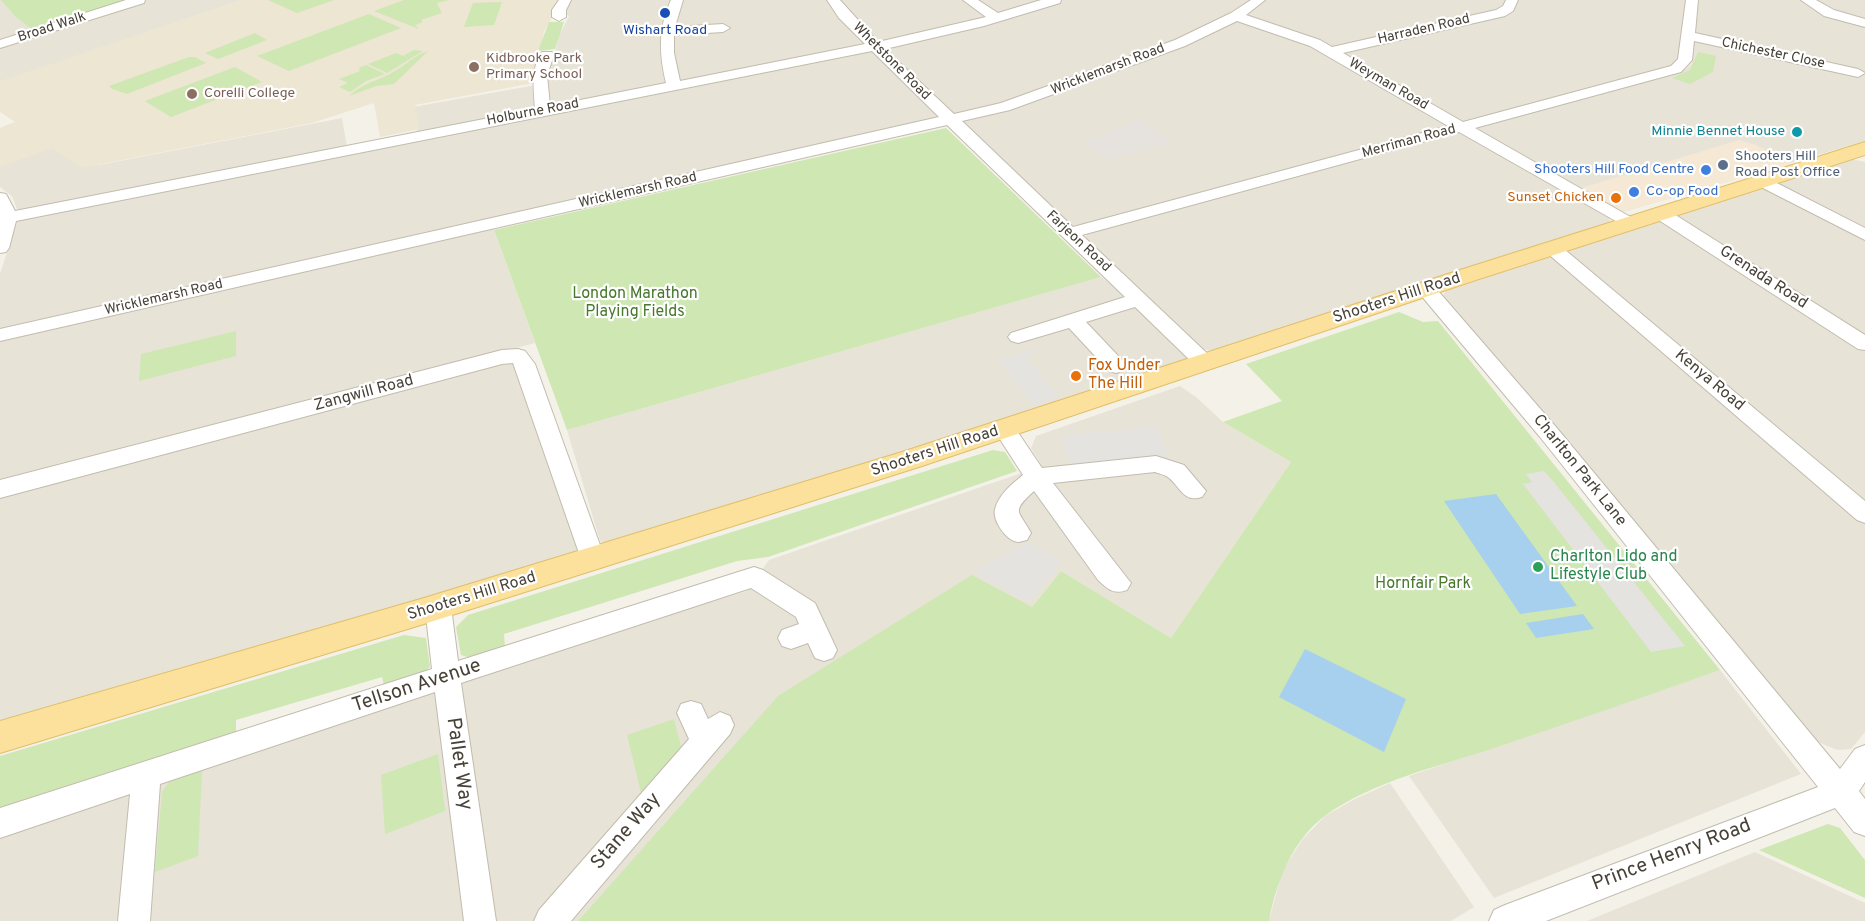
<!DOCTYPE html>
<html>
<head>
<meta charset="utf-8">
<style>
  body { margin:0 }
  canvas { display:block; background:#f4f1e9 }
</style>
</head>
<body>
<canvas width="1865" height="921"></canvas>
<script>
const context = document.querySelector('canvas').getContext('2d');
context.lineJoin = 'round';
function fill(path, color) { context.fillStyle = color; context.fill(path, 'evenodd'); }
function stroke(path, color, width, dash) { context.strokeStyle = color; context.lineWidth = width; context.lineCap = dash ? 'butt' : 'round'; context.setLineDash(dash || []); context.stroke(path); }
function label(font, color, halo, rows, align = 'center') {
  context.font = font + ' Overpass,sans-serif'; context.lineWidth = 4.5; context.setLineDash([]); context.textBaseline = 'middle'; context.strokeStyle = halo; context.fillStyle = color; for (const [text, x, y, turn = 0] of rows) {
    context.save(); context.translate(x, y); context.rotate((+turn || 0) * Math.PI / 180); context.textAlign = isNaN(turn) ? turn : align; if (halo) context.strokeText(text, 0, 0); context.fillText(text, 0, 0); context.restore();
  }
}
const residential = new Path2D(`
  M0,0H133L0,42Z
  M146,0H242L0,82V47Z
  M571,0H674L669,81L662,86L557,106L549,104L544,64L554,56L559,36L569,16L563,11Z
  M682,0H829L866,44L687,81L677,79L670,45Z
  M837,0H1051L885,43L875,42Z
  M1063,0H1253L1180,39L1008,103L950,115L883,51L884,48Z
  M1266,0H1506L1500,9L1334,48L1245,16Z
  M1518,0H1686L1679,60L1668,67L1466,122L1458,121L1342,53L1509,14L1514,11Z
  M1698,0H1801L1817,12L1865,26V141L1620,213L1475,128L1686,69L1692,63Z
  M1817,0H1865V20L1847,16Z
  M1236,21L1299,40L1449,124V127L1078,226L1070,225L962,124L965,121L1020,107L1115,73L1201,39Z
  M868,51L874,52L943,116L0,330V274L17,221Z
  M536,85L540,106L532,111L418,134L413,107Z
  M342,118L347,147L20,211L17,209L12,196L0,187V152L54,142L85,165H99Z
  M1459,133L1466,134L1609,217L1610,222L1215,351L1201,349L1085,238L1087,234Z
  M1851,159L1865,162V232L1777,184Z
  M1763,187L1865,241V339L1675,216Z
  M1659,221L1668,223L1865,350V506L1567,253L1569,250Z
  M493,228L535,343L0,483V339Z
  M1550,257L1557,258L1865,523V732L1851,749L1837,750L1818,742L1810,735L1443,296L1446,291Z
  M1101,277L1127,296L1188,354L1186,361L1067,401L610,544L600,541L567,430Z
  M506,362L517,363L579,548L571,556L0,724V495Z
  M1180,386L1196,397L1223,422L1291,462L1171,638L1061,571L1032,607L778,697L578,921H0V831L475,674L747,591L769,560L1042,466L1031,448L1036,436Z
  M1720,670L1801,774L1494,898L1409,776Z
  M1390,783L1474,907L1451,921H1269L1282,872L1302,840L1325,816L1355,799Z
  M1755,852L1865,903V921H1587Z`);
const commercial = new Path2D(`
  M1739,140L1756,145L1791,164L1623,212L1581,188Z`);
const industrial = new Path2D(`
  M1140,119L1173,143L1104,160L1082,141L1097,137Z`);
const education = new Path2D(`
  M242,0H434L436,2L449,0H562L544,31L534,83L415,105L419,129L380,137L374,103L312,123L81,168L52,148L0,167V128L15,122L0,112V81Z`);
const green = new Path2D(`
  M1,0H126L33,30L16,17Z
  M268,0H334L297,13Z
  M404,0H449L437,3L442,13L421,20L423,22L415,25L419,29L374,11Z
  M502,2L494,25L464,27L473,3Z
  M369,14L401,28L289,71L257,56Z
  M549,22H564L555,49L538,51Z
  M255,33L267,40L218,59L205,53Z
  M414,50L423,51L387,73L368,64L396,53L403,56Z
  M428,51L394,84L376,86L349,96C363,83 380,80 395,71C407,64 415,55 428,51Z
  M1698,52L1716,56L1713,72L1690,84L1672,78L1690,70Z
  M189,57H195L206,63L127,94L112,89L109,86Z
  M366,65L385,74L366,81L350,92L339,87L348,83L339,79L360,71L359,68Z
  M235,67L262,82L171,117L145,101Z
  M946,128L1101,277L567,430L494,230Z
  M1399,312L1423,322L1438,321L1720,670C1644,697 1568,723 1491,749C1437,767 1374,781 1326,815C1293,839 1276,882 1269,921H578L778,696L972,575L1032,607L1061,571L1171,638L1291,462L1223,422L1282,401L1246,364Z
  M236,331V356L139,381L141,354Z
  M993,450L1005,452L1017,471L768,557L737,561L504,634L505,648L474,659L461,655L456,627L468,615Z
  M404,635L426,638L430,667L412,681L385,690L382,677L236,720V734L0,814V756Z
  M674,719L682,750L641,793L627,735Z
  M438,754L445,811L385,834L381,775Z
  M202,770L198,856L155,872L162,792L169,782Z
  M1828,824L1840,828L1865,860V898L1759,850Z`);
const parking = new Path2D(`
  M1033,349L1036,353L1026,357L1058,396L1033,405L997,360Z
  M1156,426L1168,455L1071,466L1061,436Z
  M1544,471L1553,481L1685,646L1651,652L1523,484L1532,482L1526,474Z
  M1029,542L1062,562L1028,602L983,578L976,570Z`);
const water = new Path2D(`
  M1496,494L1577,606L1520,614L1444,501Z
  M1583,614L1594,629L1536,638L1526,623Z
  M1305,649L1406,699L1384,752L1279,697Z`);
const minor = new Path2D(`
  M126,0H145L144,3L0,48V40Z
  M559,0H571L566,10V17L559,21L552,17V10Z
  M671,0H683L675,27L723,24L730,28L723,32L674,35V53L680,81L865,44L839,18L827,0H840L878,42L986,17L963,0H978L998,13L1041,0H1061L1060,3L984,26L885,49L954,114L1001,103L1175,40L1231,13L1251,0H1265L1246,15L1320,40L1332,47L1496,10L1503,6L1506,0H1518L1513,11L1505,16L1343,53L1463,122L1671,66L1678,59L1686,0H1698L1695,33L1858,69L1865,73L1858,77L1694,41L1692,60L1681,72L1475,128L1634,219L1637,223L1634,227L1628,228L1459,132L1082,235L1212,358L1215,363L1212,368L1205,370L1198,368L1135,307L1086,322L1123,361L1126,366L1123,371L1116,373L1109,371L1069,328L1018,343L1011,341L1008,337L1011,333L1125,297L947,125L0,341V329L939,117L872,51L16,221L9,248L6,252L0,253V193L6,194L15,211L535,109C534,88 530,70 542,52H552L554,55L547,75L550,106L666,83C659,53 658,28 671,0ZM1237,21L1310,46L1448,126L1073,227L962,121L1010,110L1185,46Z
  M1801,0H1816L1834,10L1865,19V27L1824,16Z
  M1763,176L1865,228V240L1757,185L1755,181L1757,177Z
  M1660,208L1666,209L1865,335V350L1858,349L1654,217L1651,213L1654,209Z
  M1552,243L1558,244L1865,501V523L1857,520L1546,252L1543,248L1546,244Z
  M1426,283L1433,285L1556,427L1840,769L1855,749L1865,745V782L1859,791L1865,799V836L1854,832L1835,808L1546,921H1489L1494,910L1505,905L1818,787L1540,437L1419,293L1417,289L1419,285Z
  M518,349L525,351L535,364L605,559L602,566L593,569L584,566L581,559L513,363L502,364L0,498V480L502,350Z
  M1005,422L1013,425L1042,468L1156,456L1184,465L1206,491L1202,497C1184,503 1181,488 1169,478C1166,475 1160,474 1155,472L1053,483L1131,583L1127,590C1113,595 1108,589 1098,580L1034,491C1010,513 1019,510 1031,533L1027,540C1026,540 1020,542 1018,542C1006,541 992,520 995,509C999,494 1012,484 1023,475L994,430L997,425Z
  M754,567L763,570L815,603L837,650L833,658L824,661L815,658L808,643L791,649L782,646L778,638L782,630L799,624L796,617L751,588L461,683L496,921H464L435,692L160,784L150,921H118L130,794L0,838V808L432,669L425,607L429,600L438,597L447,600L451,607L458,661Z
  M691,701L701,704L708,719L720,712L730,716L734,725L730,734L571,921H534L539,910L689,739L677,713L681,704Z`);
const major = new Path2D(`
  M1865,142V155L1476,280L922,466L424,624L0,753V721L424,598L902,452L1460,270Z`);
const markers = [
  [665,13,6,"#1a4fb4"],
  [474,67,6,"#8d6e63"],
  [192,94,6,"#8d6e63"],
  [1797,132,6,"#0f9aa8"],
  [1723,165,6,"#5c6f8a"],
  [1706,170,6,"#3f7fe0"],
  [1634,192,6,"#3f7fe0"],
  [1616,198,6,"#e8710a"],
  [1076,376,6,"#e8710a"],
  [1538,567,6,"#2e9e5b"]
];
const farStreetnames = [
  ["Broad Walk",52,28,-18],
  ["Harraden Road",1424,30,-13],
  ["Chichester Close",1773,54,12],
  ["Whetstone Road",891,62,45],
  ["Wricklemarsh Road",1108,70,-21],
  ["Weyman Road",1388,85,30],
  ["Holburne Road",533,113,-11],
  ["Merriman Road",1409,142,-15],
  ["Wricklemarsh Road",638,191,-13],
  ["Farjeon Road",1078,242,43],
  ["Wricklemarsh Road",164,298,-13]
];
const farTransitnames = [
  ["Wishart Road",665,31]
];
const farEducationnames = [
  ["Kidbrooke Park",486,59],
  ["Primary School",486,75],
  ["Corelli College",204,94]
];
const farCulturenames = [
  ["Minnie Bennet House",1785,132]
];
const farServicenames = [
  ["Shooters Hill",1735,157],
  ["Road Post Office",1735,173]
];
const farShopnames = [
  ["Shooters Hill Food Centre",1694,170],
  ["Co-op Food",1646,192,"left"]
];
const farFoodnames = [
  ["Sunset Chicken",1604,198]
];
const streetNames = [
  ["Grenada Road",1763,278,33],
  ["Shooters Hill Road",1397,299,-18],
  ["Kenya Road",1709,381,40],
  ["Zangwill Road",364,394,-15],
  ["Shooters Hill Road",935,452,-18],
  ["Charlton Park Lane",1579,471,51],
  ["Shooters Hill Road",472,597,-17]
];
const parkNames = [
  ["London Marathon",635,295],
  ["Playing Fields",635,313],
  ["Hornfair Park",1423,585]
];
const foodNames = [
  ["Fox Under",1088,367],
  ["The Hill",1088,385]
];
const leisureNames = [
  ["Charlton Lido and",1550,558],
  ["Lifestyle Club",1550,576]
];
const nearStreetnames = [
  ["Tellson Avenue",417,687,-18],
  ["Pallet Way",458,764,82],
  ["Stane Way",627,832,-49],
  ["Prince Henry Road",1672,856,-21]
];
fill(residential, '#e8e3d7');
fill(commercial, '#f5e8d5');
fill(industrial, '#e6e2dd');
fill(education, '#ece6d3');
fill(green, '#cee7b3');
fill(parking, '#e5e3e0');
fill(water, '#a7d0ee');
stroke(minor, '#c2bcae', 2);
stroke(major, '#e0bf6a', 2);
fill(minor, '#fff');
fill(major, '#fbe19b');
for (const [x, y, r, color] of markers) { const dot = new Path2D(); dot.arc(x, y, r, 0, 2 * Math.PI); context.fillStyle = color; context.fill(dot); stroke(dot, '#fff', 2); }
label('14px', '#474137', '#fff', farStreetnames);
label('14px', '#164399', '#fff', farTransitnames);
label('14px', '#785e54', '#fff', farEducationnames, 'left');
label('14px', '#0d838f', '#fff', farCulturenames, 'right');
label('14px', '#4e5e75', '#fff', farServicenames, 'left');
label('14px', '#366cbe', '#fff', farShopnames, 'right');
label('14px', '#c56008', '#fff', farFoodnames, 'right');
label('16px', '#474137', '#fff', streetNames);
label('16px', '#47782c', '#fff', parkNames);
label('16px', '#c56008', '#fff', foodNames, 'left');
label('16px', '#27864d', '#fff', leisureNames, 'left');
label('20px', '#474137', '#fff', nearStreetnames);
</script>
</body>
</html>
